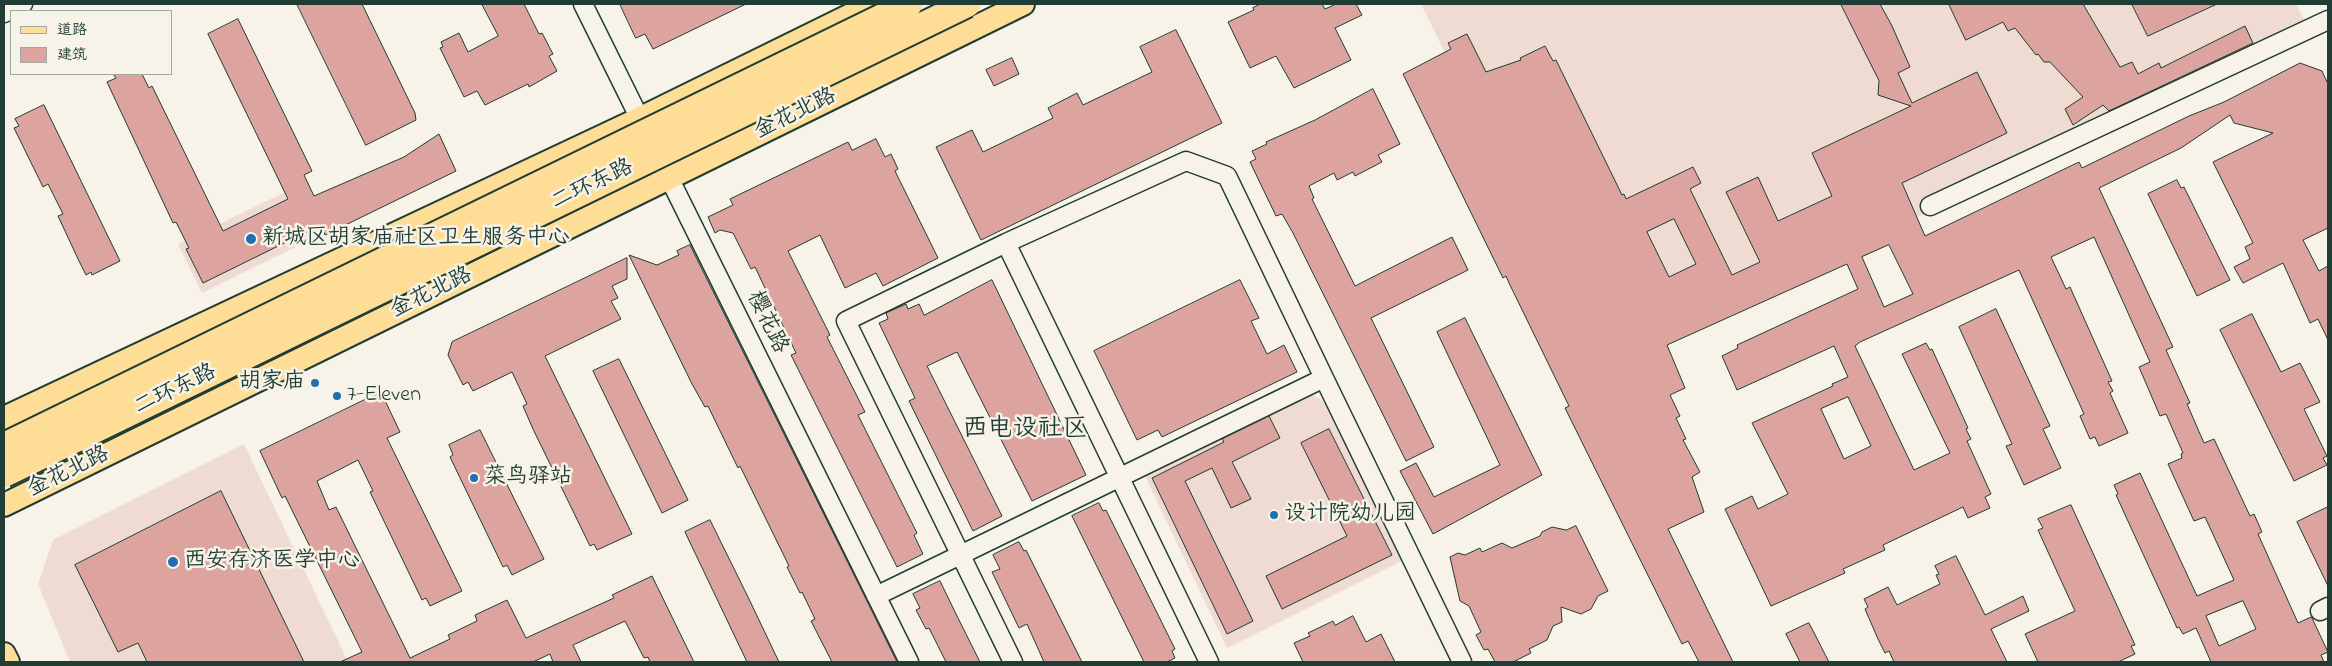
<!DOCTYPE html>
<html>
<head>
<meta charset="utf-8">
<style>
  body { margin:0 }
  #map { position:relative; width:2332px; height:666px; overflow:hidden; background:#f7f3e8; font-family:"Indie Flower","LXGW WenKai TC",sans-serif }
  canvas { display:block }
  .frame { position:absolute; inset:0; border:5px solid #1f3d34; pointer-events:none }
  .legend { position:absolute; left:10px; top:10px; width:162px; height:65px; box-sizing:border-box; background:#f7f3e8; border:1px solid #a1aaa0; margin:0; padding:6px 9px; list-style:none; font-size:15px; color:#1f3d34 }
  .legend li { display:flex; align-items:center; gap:10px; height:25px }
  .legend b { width:25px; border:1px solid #a1aaa0 }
</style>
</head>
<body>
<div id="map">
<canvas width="2332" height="666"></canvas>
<div class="frame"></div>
<ul class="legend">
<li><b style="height:6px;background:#fedd96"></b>道路</li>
<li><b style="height:14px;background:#dda39e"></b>建筑</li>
</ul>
</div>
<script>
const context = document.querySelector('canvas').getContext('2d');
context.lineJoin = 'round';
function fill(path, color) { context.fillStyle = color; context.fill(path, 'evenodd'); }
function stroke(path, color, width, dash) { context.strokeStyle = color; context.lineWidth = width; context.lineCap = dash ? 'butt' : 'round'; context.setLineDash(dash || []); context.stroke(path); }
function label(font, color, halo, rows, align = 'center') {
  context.font = font + ' "Indie Flower","LXGW WenKai TC",sans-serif'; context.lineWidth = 5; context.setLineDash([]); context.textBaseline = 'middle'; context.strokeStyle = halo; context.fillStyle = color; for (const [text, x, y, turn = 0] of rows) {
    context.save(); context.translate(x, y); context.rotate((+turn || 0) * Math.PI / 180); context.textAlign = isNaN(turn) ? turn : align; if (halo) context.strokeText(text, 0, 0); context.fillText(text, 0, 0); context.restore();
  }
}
const built = new Path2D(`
  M1421,4H2296L2314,38L1597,362Z
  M300,185L324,233L202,293L178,244Z
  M1308,391L1328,405L1406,559L1227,648L1143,472Z
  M244,444L348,662H70L38,584L53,540Z`);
const building = new Path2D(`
  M297,4H362L415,113L416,120L366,145Z
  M482,4H524L539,34L542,33L553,54L549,56L557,71L529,87L528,84L485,105L477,91L464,97L440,48L443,47L441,42L459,33L468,52L498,36Z
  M620,4H746L653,49L645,34L636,38Z
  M1261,4H1322L1325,9L1336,4H1356L1362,15L1335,28L1351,60L1294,88L1276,56L1250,68L1228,22L1254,10L1253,8Z
  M1841,4H1880L1892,26L1910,67L1898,73L1912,103L1977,72L2007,133L1902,183L1925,236L2079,162L2082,168L2189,116L2224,102L2300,63L2322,71L2328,84V228L2303,240L2319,271L2328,266V340L2318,319L2310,323L2283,263L2243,283L2234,267L2250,259L2245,247L2253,243L2213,162L2273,133L2234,123L2230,115L2181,148L2099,188L2173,347L2166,350L2190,403L2187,404L2204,443L2214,439L2250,516L2254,514L2262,532L2258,534L2298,623L2311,617L2312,618L2328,652L2321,655L2324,662H2211L2196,628L2183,634L2179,627L2177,628L2116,495L2118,494L2114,485L2140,473L2197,596L2234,580L2205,517L2194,521L2168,464L2182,458L2181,454L2183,453L2166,414L2160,416L2139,367L2150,362L2094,237L2051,257L2066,289L2070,287L2112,381L2108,382L2113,391L2110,393L2128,433L2099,446L2095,437L2090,439L2080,416L2084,414L2019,270L1860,342L1855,346L1914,470L1950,453L1902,354L1926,343L1930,350L1932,349L1968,428L1966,429L1971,439L1967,441L1991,494L1985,497L1990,508L1968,518L1963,507L1883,545L1885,550L1843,569L1845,573L1771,606L1725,509L1752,496L1758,509L1788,494L1752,423L1833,386L1832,384L1848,377L1834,346L1737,390L1722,356L1738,348L1737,345L1858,289L1847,264L1667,345L1685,388L1670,395L1680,416L1676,418L1686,439L1683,440L1700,472L1692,477L1704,512L1668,529L1733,662H1699L1688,641L1682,644L1565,408L1569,406L1509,283L1506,276L1503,278L1403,74L1451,49L1448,43L1467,34L1486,72L1521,60L1520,58L1545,46L1553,61L1556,60L1622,195L1624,194L1626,199L1693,167L1701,183L1690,189L1732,275L1760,262L1726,192L1758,177L1778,221L1832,196L1812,153L1911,106L1878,95L1879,81ZM1674,219L1696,264L1669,277L1647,232ZM1889,245L1913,294L1884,307L1862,257ZM1848,397L1871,446L1844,459L1821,409ZM2243,601L2256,629L2219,646L2206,616Z
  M1949,4H2083L2120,67L2132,62L2138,74L2159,63L2161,68L2245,26L2253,43L2109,111L2103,105L2073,125L2065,109L2083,97L2050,62H2044L2038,54L2036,55L2015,28L2008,31L2003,22L1966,40Z
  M2132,4H2217L2148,36Z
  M238,19L312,171L304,175L314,196L404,157L439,134L456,171L325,235L321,225L203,283L186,249L189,248L176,222L173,223L107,82L116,78L113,74H142L149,88L152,86L223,231L288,199L208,34Z
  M1176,30L1222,123L981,240L936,147L972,130L983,152L1053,118L1048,108L1077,93L1083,105L1152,72L1140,47Z
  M1012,58L1019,74L994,86L986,70Z
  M1373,89L1400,144L1378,155L1382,162L1355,176L1353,172L1337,180L1334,173L1309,186L1314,198L1312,199L1355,286L1452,237L1468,270L1371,318L1434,447L1406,461L1293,233L1282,214L1276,216L1250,162L1256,159L1252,151L1267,144L1266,142L1315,120Z
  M44,105L120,261L92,275L91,272L86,275L79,261L58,216L63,214L48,184L43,187L14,128L19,126L15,119Z
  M876,139L885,157L891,154L898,169L895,171L938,258L883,286L876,273L845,288L820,235L788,251L830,335L827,337L865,412L858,415L917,533L914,535L923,554L897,567L791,355L796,353L755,267L751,269L733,233L720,230L715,233L708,217L733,205L730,199L848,142L852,150Z
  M2177,180L2181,188L2184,187L2230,280L2197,296L2148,194Z
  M690,245L867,601L897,662H832L811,621L815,619L802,592L800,593L787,567L789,566L740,466L738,468L708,406L705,407L692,384L629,255L657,265L679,255L677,251Z
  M627,258V279L612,286L618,298L611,301L621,319L545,356L632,534L597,550L594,544L590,546L533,429L523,406L527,404L512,372L473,391L468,382L463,385L448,355L452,342Z
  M992,280L1086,475L1032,501L957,352L927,366L1002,516L973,531L909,401L915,398L879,323L888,319L886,313L906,304L908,309L919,304L924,315Z
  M1240,280L1259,318L1251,321L1267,354L1284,345L1297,372L1162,437L1158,430L1137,440L1094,351Z
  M1996,309L2050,426L2043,429L2061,468L2024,485L2006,446L2012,444L1959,327Z
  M2252,314L2281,372L2300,363L2320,402L2304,409L2327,456L2323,458L2327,465L2294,481L2220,330Z
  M1465,318L1542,475L1433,534L1400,471L1416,463L1434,497L1500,465L1437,332Z
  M619,359L688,500L662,513L593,371Z
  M381,392L400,432L387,438L462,591L430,606L426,598L422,600L370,492L373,491L358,460L317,481L329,510L336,507L410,658L450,639L448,635L477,621L475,615L507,600L526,638L614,598L612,595L652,576L694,662H650L648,657L644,658L625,621L573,645L581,662H553L550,654L533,662H340L362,652L285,496L282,498L260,451Z
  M1269,416L1280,438L1232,462L1251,499L1231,508L1212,468L1185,481L1253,621L1227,634L1152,478L1224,442L1222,439Z
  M1329,429L1392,555L1282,609L1266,576L1347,536L1301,443Z
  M480,430L544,559L512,575L507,565L503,567L450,457L453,455L449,445Z
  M221,491L304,662H147L138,643L118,652L75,565Z
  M1099,503L1103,511L1106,510L1175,649L1172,651L1175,658L1167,662H1144L1072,516Z
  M2071,505L2135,645L2131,646L2135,654L2118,662H2038L2025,634L2075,611L2038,530L2043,528L2038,519Z
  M2328,507V586L2297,522Z
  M710,520L748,597L779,662H747L685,532Z
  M1576,526L1608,591L1598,596L1591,609L1581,614L1561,607L1562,622L1553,626L1547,640L1529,649L1531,653L1513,662H1495L1488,649L1484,650L1476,635L1481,632L1469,606L1460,601L1450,557L1458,553L1465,555L1480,548L1482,552L1502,543L1512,548L1540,536L1542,532L1552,527L1566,530Z
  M1019,542L1024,551L1026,550L1082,662H1044L1027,624L1019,628L992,572L1000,569L993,555Z
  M1956,556L1985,615L2023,596L2029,611L1991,629L2007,662H1894L1889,651L1885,653L1878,639L1865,609L1868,607L1864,599L1888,587L1897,605L1940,584L1936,575L1939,574L1935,566Z
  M940,581L956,614L980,662H946L929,628L926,629L916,610L920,608L913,594Z
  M1353,616L1366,642L1381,634L1395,662H1303L1294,643L1310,636L1308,633L1333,621L1335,625Z
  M1809,623L1829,662H1800L1786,634Z`);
const minor = new Path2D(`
  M583,4L909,662
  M4,13L23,4
  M1930,206L2328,20
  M1006,243L1186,161L1227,176L1324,378
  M876,596L1324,378L1462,662
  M2320,611L2328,607
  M1013,662L846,321L1006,243L1209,662`);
const major = new Path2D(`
  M4,418L639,119L873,4
  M4,505L1023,4
  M4,654L8,662`);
const highwayBridge = new Path2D(`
  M4,446L909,4
  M4,474L967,4`);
const markers = [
  [251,239,6,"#1f6fb2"],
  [315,383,5,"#1f6fb2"],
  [337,396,5,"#1f6fb2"],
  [474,478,5,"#1f6fb2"],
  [1274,515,5,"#1f6fb2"],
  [173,562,6,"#1f6fb2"]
];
const streetNames = [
  ["金花北路",796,115,-26],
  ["二环东路",593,186,-26],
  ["金花北路",432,294,-26],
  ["樱花路",766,323,64],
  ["二环东路",176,391,-26],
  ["金花北路",69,473,-26]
];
const poiNames = [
  ["新城区胡家庙社区卫生服务中心",262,239],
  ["胡家庙",305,383,"right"],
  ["7-Eleven",347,396],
  ["菜鸟驿站",484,478],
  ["设计院幼儿园",1284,515],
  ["西安存济医学中心",184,562]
];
const quarterNames = [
  ["西电设社区",1025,431]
];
fill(built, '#efdbd2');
fill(building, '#dda39e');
stroke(building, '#1f3d34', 1);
stroke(minor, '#1f3d34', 21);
stroke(major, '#1f3d34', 26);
stroke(minor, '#f7f3e8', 18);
stroke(major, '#fedd96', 22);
stroke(highwayBridge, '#1f3d34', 30, []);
stroke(highwayBridge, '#fedd96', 26);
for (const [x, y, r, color] of markers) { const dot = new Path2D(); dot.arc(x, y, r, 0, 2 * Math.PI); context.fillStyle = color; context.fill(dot); stroke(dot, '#f7f3e8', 2); }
label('22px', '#1f3d34', '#f7f3e8', streetNames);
label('22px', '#1f3d34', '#f7f3e8', poiNames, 'left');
label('25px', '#1f3d34', '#f7f3e8', quarterNames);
</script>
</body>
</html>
